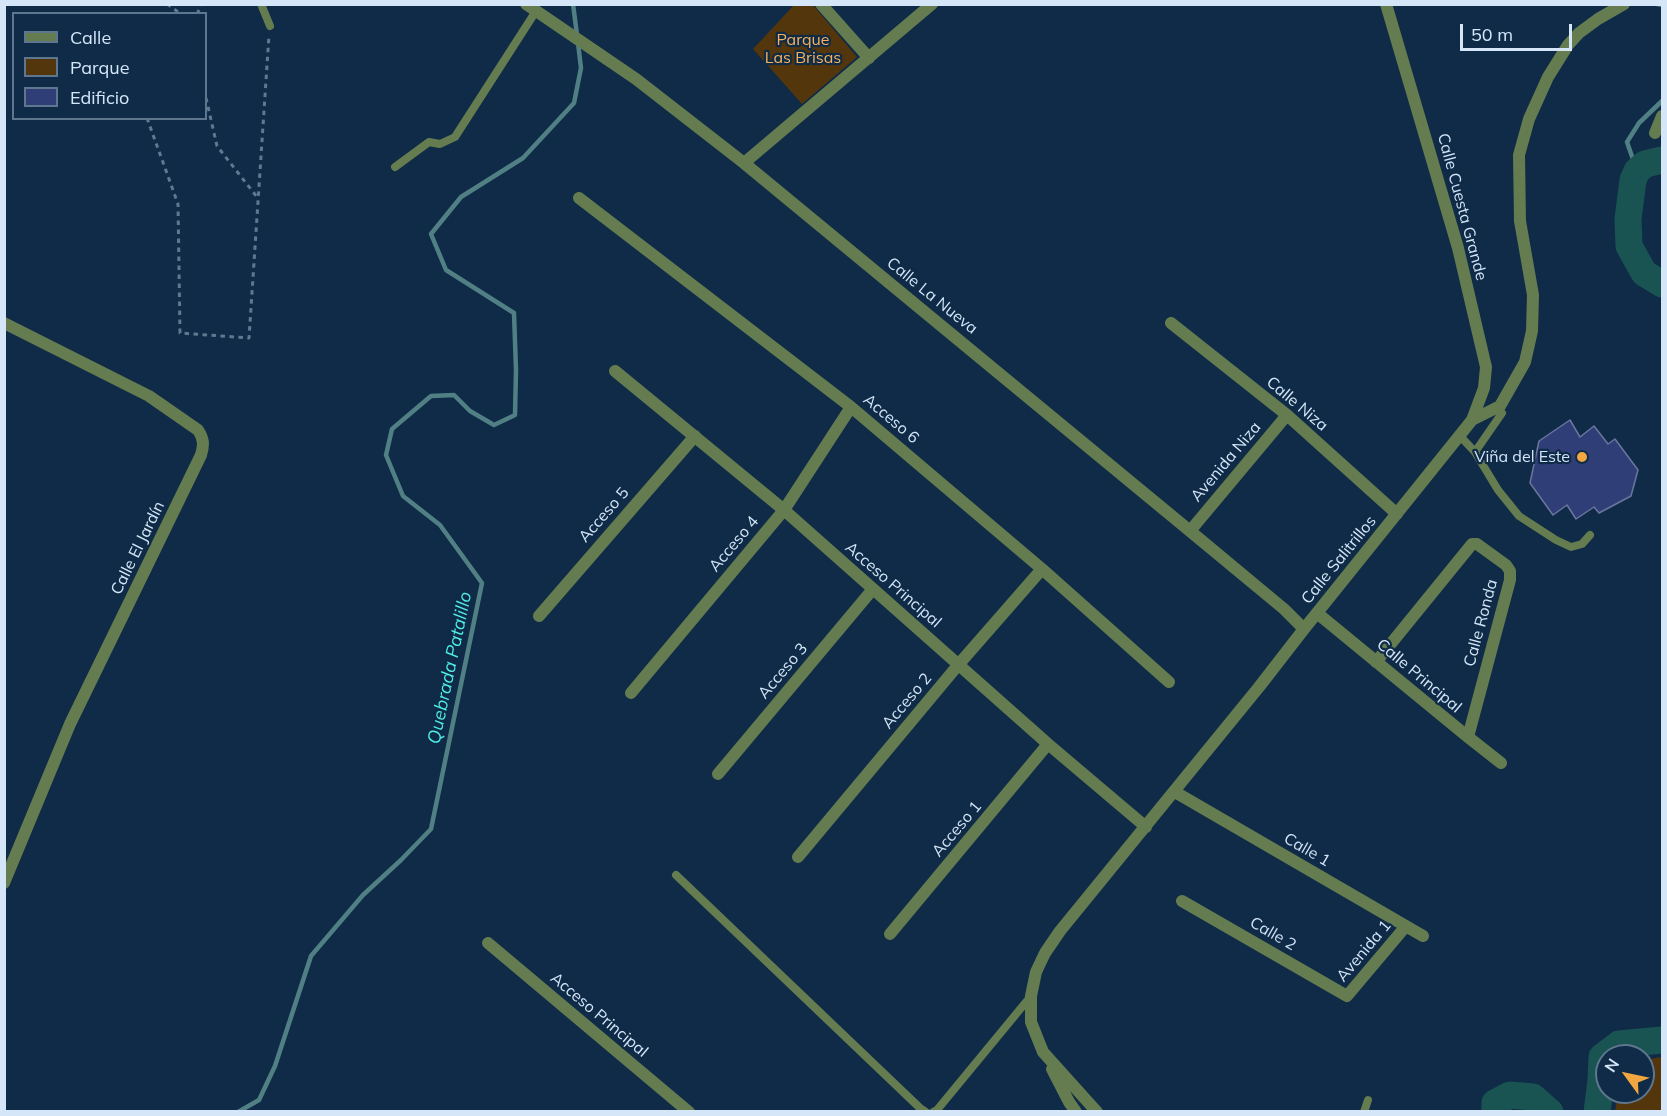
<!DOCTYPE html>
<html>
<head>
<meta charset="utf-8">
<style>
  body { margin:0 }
  #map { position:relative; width:1667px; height:1116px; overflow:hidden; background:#0f2b47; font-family:Mulish,sans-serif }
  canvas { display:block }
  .frame { position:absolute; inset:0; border:6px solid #d5e6f9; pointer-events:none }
  .legend { position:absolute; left:12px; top:12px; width:195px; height:108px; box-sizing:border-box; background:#0f2b47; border:2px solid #5e768e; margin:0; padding:8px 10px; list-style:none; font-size:18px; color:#d5e6f9 }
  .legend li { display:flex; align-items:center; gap:12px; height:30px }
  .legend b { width:30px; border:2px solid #5e768e }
  .north { position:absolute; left:1595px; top:1044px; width:60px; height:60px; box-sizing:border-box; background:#0f2b47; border:2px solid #5e768e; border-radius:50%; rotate:303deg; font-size:16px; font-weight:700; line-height:24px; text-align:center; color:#d5e6f9 }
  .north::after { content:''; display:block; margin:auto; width:21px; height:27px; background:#f1a63f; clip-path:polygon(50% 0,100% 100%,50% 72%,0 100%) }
  .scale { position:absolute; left:1460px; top:24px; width:112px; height:27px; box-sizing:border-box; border:3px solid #d5e6f9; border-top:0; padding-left:8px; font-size:18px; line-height:21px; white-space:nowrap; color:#d5e6f9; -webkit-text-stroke:4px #0f2b47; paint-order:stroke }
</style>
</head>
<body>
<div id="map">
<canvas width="1667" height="1116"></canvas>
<div class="frame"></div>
<ul class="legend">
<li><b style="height:8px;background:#647c4f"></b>Calle</li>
<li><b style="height:16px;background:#53360c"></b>Parque</li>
<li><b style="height:16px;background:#303e78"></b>Edificio</li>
</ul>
<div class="north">N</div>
<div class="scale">50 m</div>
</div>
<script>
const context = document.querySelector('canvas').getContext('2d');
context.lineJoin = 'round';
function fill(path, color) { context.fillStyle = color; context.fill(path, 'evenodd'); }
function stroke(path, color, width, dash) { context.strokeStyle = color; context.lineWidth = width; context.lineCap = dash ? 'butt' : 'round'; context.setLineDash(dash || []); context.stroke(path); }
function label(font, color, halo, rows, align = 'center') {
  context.font = font + ' Mulish,sans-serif'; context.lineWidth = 4.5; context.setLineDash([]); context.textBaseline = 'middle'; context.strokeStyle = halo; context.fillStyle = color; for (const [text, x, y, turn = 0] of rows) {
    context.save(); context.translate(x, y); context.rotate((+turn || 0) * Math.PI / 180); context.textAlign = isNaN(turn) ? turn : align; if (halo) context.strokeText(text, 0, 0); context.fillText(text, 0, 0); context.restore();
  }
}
const green = new Path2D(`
  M794,5H813L857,57L802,104L753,49Z
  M1662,1057V1111H1615L1619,1092H1643V1060Z`);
const stream = new Path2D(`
  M573,4L577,35
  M1657,4L1662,5
  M1637,171L1627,142L1639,123L1662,101
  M238,1112L259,1100L275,1066L311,956L363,895L401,860L431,829L482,583L440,525L403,496L386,455L392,429L431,396L454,395L470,411L494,425L515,415L516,370L514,313L446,270L431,234L461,197L523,158L574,103L581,68L578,43`);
const river = new Path2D(`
  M1662,160L1645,164L1637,171L1633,180L1628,219L1629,246L1644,273L1662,284
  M1495,1112V1103L1510,1095L1533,1097L1550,1112
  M1597,1112L1601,1080L1602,1057L1619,1044L1662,1040`);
const building = new Path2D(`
  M1570,420L1580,437L1594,426L1608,444L1615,439L1638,470L1631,496L1599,513L1594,507L1576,519L1567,505L1553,515L1530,483L1539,441Z`);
const path = new Path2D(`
  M167,4L181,14
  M197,14L202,4
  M206,98L217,146L257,197
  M147,118L178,204L180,333L249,338L269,35`);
const lane = new Path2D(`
  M261,4L270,26
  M395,167L429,142L440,144L455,137L536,11
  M1460,436L1475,452L1498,490L1519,516L1556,540L1571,547L1582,544L1590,535
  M1475,452L1502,413
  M676,875L920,1108L926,1112
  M933,1112L937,1110L1031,996
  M1364,1112L1368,1100`);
const street = new Path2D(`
  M526,4L636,79L744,163L1190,531L1284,609L1304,629
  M821,4L869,58
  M1386,4L1458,248L1486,367L1484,388L1472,420
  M1655,133L1662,116
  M744,163L932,4
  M579,198L851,407L1042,569L1169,682
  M4,323L149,396L198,430C204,439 204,445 201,455L70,724L4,883
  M1171,323L1287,415L1397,514
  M615,371L784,510L1048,744L1146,827
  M1190,531L1287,415
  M1317,613L1468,737L1501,763
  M539,616L695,436
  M1376,662L1472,544H1477L1506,565L1510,571V580L1468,737
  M631,693L784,510L851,407
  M718,774L873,589
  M1175,792L1423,936
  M798,857L959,664L1042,569
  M1182,901L1347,996L1406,926
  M890,934L1048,744
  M488,943L689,1112
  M1052,1069L1069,1102L1076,1112
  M1097,1112L1043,1052L1031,1022V996L1036,972L1045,953L1060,931L1259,687L1304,629L1472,420L1500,406L1525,362L1532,331L1533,295L1520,221L1519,155L1529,119L1548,77L1568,45L1579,33L1598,19L1624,4`);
const markers = [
  [1582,457,6,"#f1a63f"]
];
const parkNames = [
  ["Parque",803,40],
  ["Las Brisas",803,58]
];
const streetNames = [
  ["Calle Cuesta Grande",1462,207,75],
  ["Calle La Nueva",932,296,39],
  ["Calle Niza",1297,404,40],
  ["Acceso 6",891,419,40],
  ["Avenida Niza",1226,462,-50],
  ["Acceso 5",604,515,-49],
  ["Acceso 4",734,544,-50],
  ["Calle El Jardín",138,548,-64],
  ["Calle Salitrillos",1339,560,-51],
  ["Acceso Principal",893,585,41],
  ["Calle Ronda",1481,623,-75],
  ["Acceso 3",783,671,-50],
  ["Calle Principal",1419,676,40],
  ["Acceso 2",907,701,-50],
  ["Acceso 1",957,829,-50],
  ["Calle 1",1307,850,30],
  ["Calle 2",1273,934,30],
  ["Avenida 1",1364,951,-50],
  ["Acceso Principal",599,1015,40]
];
const poiNames = [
  ["Viña del Este",1570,457]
];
const waterNames = [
  ["Quebrada Patalillo",450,668,-78]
];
fill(green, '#53360c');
stroke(stream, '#518084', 4.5);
stroke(river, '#195452', 27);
fill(building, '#303e78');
stroke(building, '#6a769d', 1.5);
stroke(path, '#617891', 3, [4.5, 4.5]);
stroke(lane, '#647c4f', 8);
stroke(street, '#647c4f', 12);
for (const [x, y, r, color] of markers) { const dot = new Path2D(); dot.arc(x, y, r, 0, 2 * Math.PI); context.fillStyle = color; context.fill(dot); stroke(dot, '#0f2b47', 2); }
label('16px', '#f7b35c', '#0f2b47', parkNames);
label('16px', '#d5e6f9', '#0f2b47', streetNames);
label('16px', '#d5e6f9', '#0f2b47', poiNames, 'right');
label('italic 18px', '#4fede6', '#0f2b47', waterNames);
</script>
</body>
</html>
